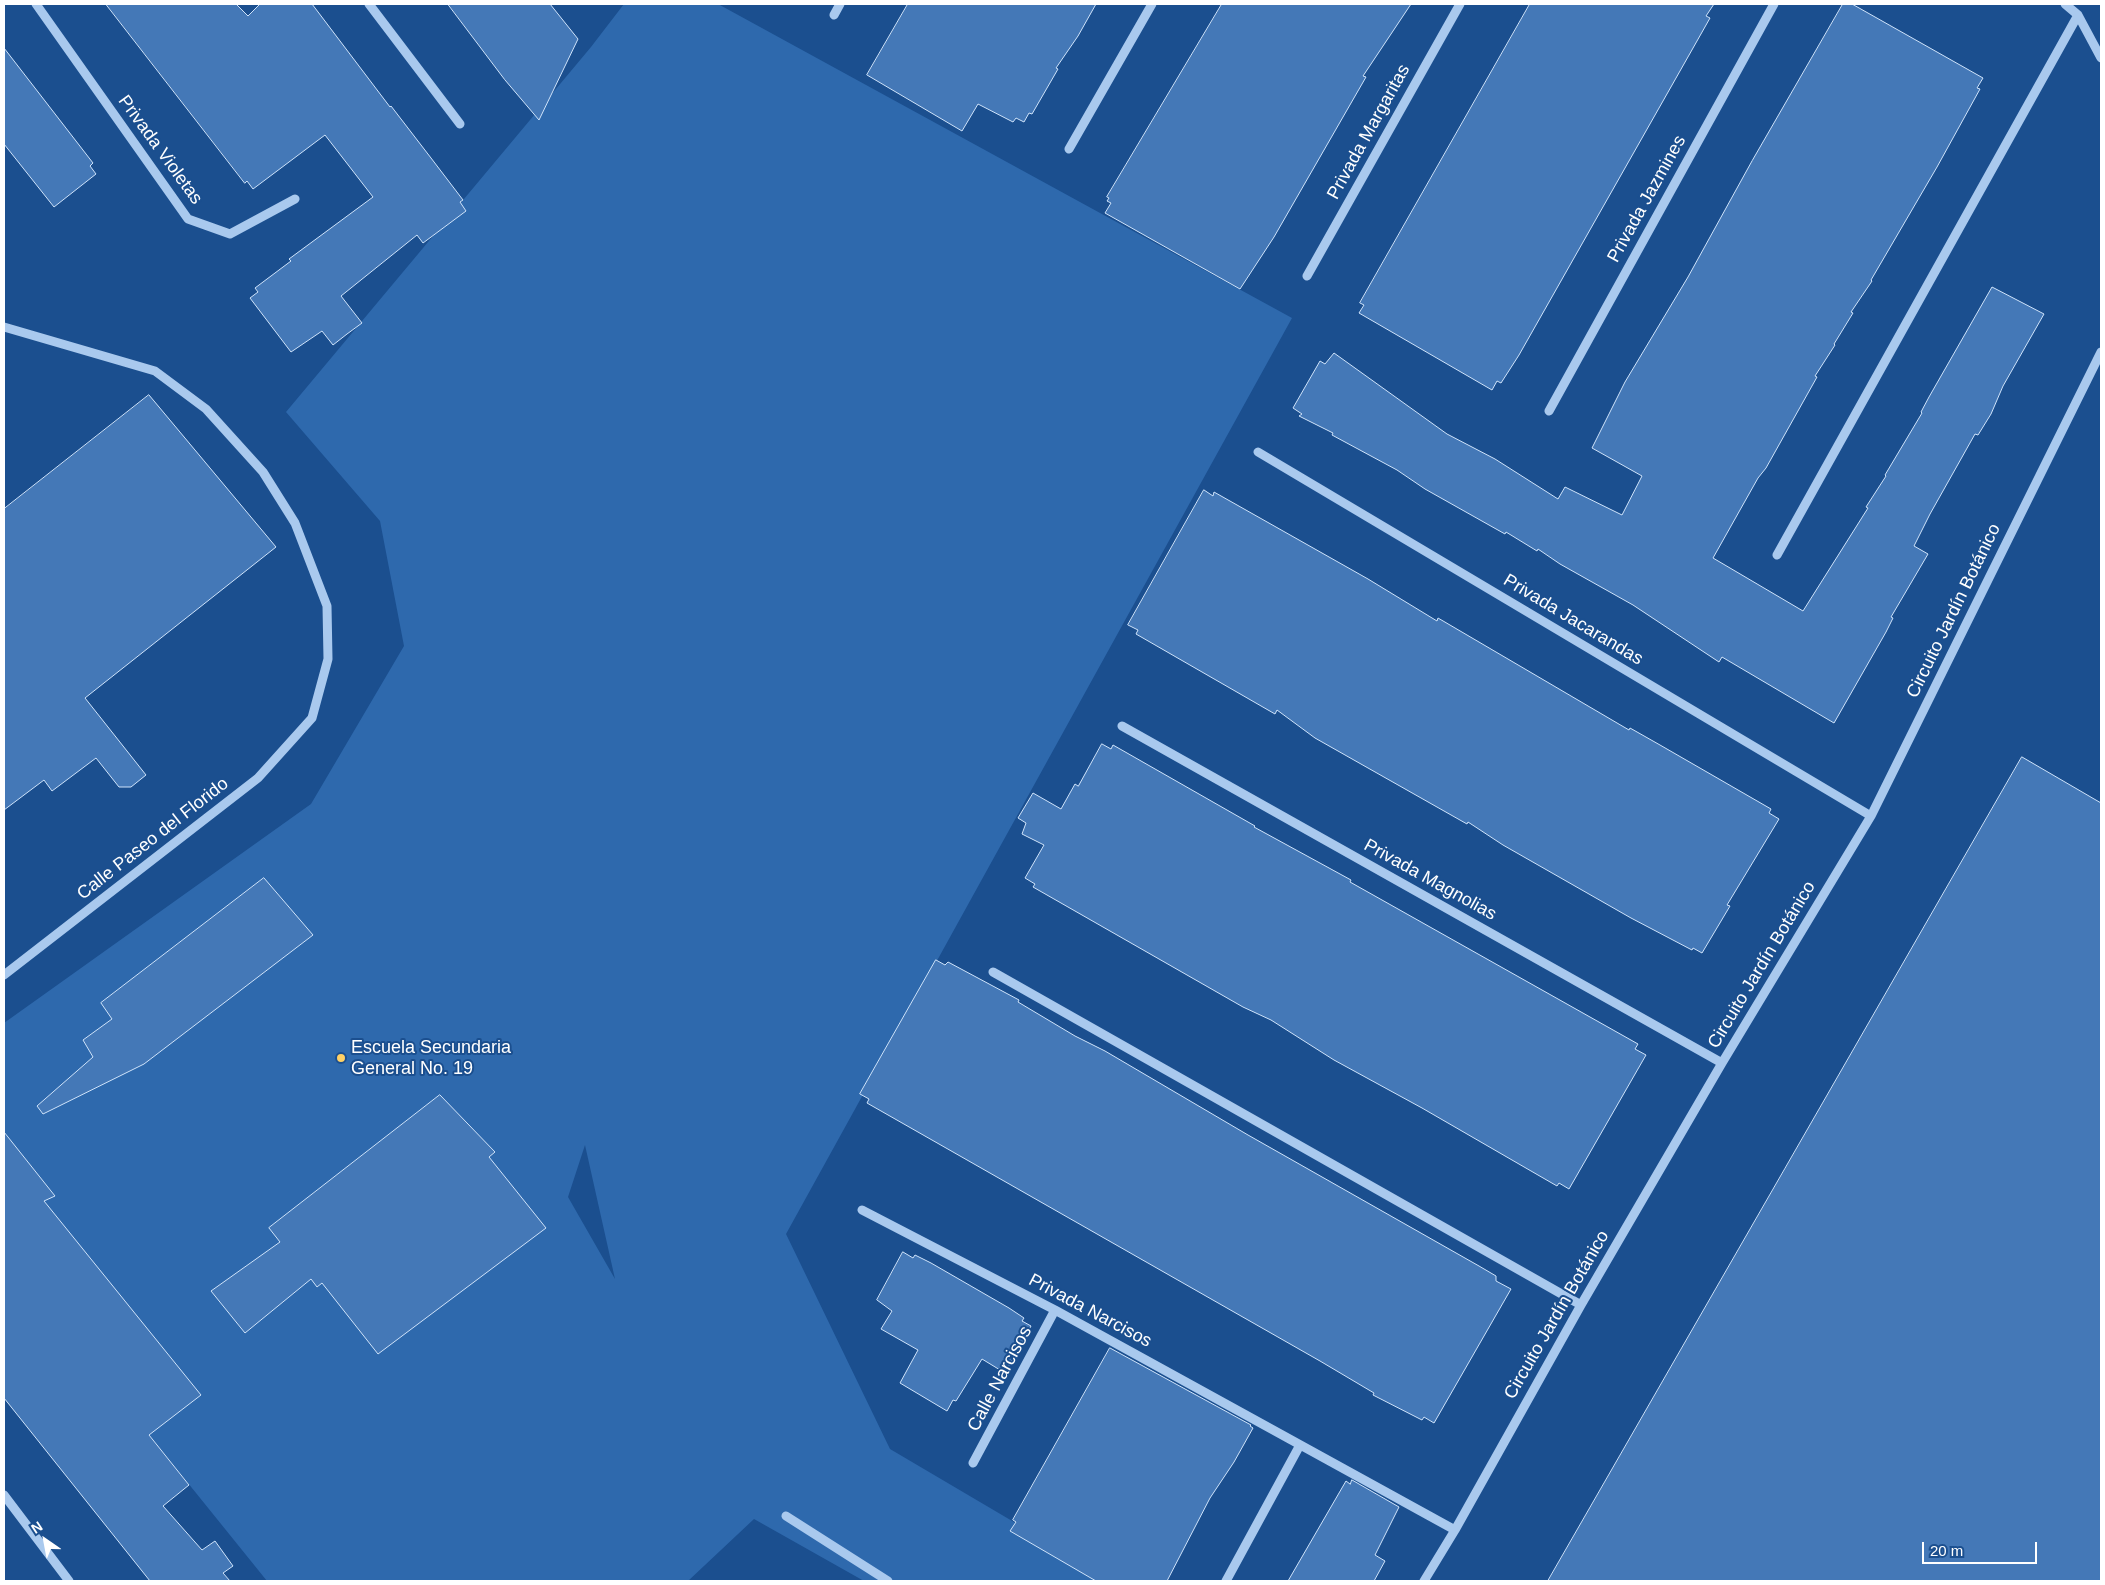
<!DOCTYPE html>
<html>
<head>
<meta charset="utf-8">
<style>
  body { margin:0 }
  #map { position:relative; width:2105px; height:1585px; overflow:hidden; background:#1b4f8f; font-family:Arial,sans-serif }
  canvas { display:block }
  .frame { position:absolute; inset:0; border:5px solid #fff; pointer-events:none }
  .north { position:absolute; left:20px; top:1515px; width:50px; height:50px; -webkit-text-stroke:4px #1b4f8f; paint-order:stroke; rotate:327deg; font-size:14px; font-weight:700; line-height:20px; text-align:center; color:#fff }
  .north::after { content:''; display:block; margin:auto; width:18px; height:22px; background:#fff; clip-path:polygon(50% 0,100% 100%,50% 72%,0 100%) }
  .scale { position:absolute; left:1922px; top:1542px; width:115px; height:22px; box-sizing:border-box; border:2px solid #fff; border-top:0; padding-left:6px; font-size:15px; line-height:18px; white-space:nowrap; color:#fff; -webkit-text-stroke:4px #1b4f8f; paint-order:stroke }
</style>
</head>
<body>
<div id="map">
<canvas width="2105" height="1585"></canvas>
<div class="frame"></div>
<div class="north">N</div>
<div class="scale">20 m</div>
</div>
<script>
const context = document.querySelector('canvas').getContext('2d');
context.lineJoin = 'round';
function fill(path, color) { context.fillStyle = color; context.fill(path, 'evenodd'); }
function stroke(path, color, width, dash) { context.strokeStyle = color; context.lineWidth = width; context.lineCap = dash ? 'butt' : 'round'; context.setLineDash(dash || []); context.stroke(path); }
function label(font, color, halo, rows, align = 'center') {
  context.font = font + ' Arial,sans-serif'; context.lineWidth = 4; context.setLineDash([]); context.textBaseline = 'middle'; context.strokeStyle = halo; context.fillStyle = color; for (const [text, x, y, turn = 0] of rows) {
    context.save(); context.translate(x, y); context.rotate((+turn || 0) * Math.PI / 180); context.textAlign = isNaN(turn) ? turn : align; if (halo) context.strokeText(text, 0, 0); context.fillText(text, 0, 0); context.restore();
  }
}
const green = new Path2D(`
  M624,4H718L1292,318L786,1234L890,1449L1114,1581H864L754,1519L688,1581H267L4,1255V1023L311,804L404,646L380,521L286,412L591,47ZM585,1145L615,1279L568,1197Z`);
const building = new Path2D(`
  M106,4H236L248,16L260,4H312L390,107L391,106L431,158L463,200L460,202L466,211L423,243L417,235L341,296L362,323L347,334L333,345L322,331L291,352L250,298L258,292L255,288L291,261L289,259L373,197L325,135L253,189L247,181L245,183Z
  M448,4H550L578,39L539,120L505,80Z
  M908,4H1096L1078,36L1056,68L1058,69L1032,114L1029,113L1024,122L1016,118L1013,122L978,104L962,131L867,75Z
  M1222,4H1411L1363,76L1366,77L1274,237L1240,289L1105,213L1111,203L1107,201L1109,198L1107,197Z
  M1530,4H1714L1706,16L1710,18L1697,41L1519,355L1501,383L1497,381L1492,390L1359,313L1364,305L1360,303Z
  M1843,4H1852L1983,78L1977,88L1980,89L1937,167L1871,280L1872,281L1851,312L1853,313L1834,344L1835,345L1815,376L1817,377L1766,468L1758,478L1713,558L1803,611L1868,508L1866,507L1886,476L1885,475L1922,413L1921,412L1929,397L1992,287L2044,314L2003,386L1991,414L1978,435L1975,434L1930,514L1914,546L1928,554L1891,617L1893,618L1886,632L1834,723L1722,657L1719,662L1633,605L1560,564L1538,549L1537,551L1506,532L1505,534L1425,489L1397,470L1332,435L1333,433L1299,416L1302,414L1293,408L1320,361L1325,364L1334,353L1447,434L1495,459L1558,499L1565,487L1622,515L1642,476L1592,448L1625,382L1688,277L1752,161Z
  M4,48L93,163L90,166L96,174L54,207L4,144Z
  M149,395L276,547L85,698L146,775L131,787H119L96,758L52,791L44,780L4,810V509Z
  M1204,490L1213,496L1214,492L1368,579L1437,621L1438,618L1629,730L1630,728L1660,745L1771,809L1769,813L1779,819L1727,905L1730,906L1702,953L1693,948L1692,950L1631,918L1503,845L1468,822L1467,824L1315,738L1277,710L1275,714L1136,634L1138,630L1128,625Z
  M1102,744L1111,749L1113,745L1255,826L1254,827L1351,880L1350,882L1638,1044L1635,1049L1646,1055L1569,1189L1559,1183L1557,1186L1422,1108L1334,1060L1271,1020L1243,1007L1033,887L1035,884L1025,878L1044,845L1022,834L1026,823L1018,818L1033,793L1061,809L1075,784L1078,786Z
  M2022,757L2101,803V1581H1548Z
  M264,878L313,935L144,1064L43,1114L37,1106L93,1057L83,1040L112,1019L101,1003Z
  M936,960L945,965L948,962L1019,1000L1018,1002L1075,1036L1105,1051L1248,1135L1479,1266L1496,1276V1281L1511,1289L1434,1423L1424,1417L1422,1420L1373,1395L1374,1393L1320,1361L867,1103L869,1099L860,1094Z
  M440,1095L495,1152L489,1157L546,1228L378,1354L322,1283L317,1287L311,1279L245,1333L211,1291L280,1242L269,1228Z
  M4,1132L55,1196L44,1201L201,1395L149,1435L189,1485L163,1506L202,1550L215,1541L233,1566L223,1573L230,1581H150L4,1398Z
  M903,1252L913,1258L915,1255L931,1263L1009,1308L1024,1318L1022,1321L1031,1326L1005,1373L982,1359L956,1401L953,1400L947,1411L900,1383L918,1350L881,1329L892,1311L877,1300Z
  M1110,1348L1251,1425L1250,1426L1253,1428L1234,1462L1210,1498L1167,1581H1096L1010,1531L1016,1522L1013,1520Z
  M1352,1480L1399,1507L1375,1555L1385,1561L1374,1581H1288L1346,1481L1350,1484Z`);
const minor = new Path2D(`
  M36,4L188,219L230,234L295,199
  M369,4L460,124
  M2065,4L2078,15L2101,58
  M834,15L840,4
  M1069,149L1152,4
  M1307,276L1460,4
  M4,327L155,371L206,409L263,472L295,523L327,606L328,659L312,718L258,778L4,975
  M1549,411L1774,4
  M1258,452L1871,816
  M1777,555L2078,15
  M1122,726L1722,1063
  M993,972L1581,1305
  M862,1210L1055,1310L1455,1530
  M973,1463L1055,1310
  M4,1495L69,1581
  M786,1516L888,1581
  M1226,1581L1300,1445
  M1424,1581L1455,1530L1581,1305L1722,1063L1871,816L2101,352`);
const markers = [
  [341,1058,5,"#ffd166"]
];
const streetNames = [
  ["Privada Margaritas",1369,132,-61],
  ["Privada Violetas",160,150,54],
  ["Privada Jazmines",1647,199,-61],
  ["Circuito Jardín Botánico",1954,611,-64],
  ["Privada Jacarandas",1573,620,31],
  ["Calle Paseo del Florido",153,839,-38],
  ["Privada Magnolias",1430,880,29],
  ["Circuito Jardín Botánico",1762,965,-59],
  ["Privada Narcisos",1090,1311,28],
  ["Circuito Jardín Botánico",1557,1315,-60],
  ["Calle Narcisos",1000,1379,-62]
];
const poiNames = [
  ["Escuela Secundaria",351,1048],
  ["General No. 19",351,1069]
];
fill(green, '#2e69ad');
fill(building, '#4478b7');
stroke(building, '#cfe3fa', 1);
stroke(minor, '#a9c9ee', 9);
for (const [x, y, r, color] of markers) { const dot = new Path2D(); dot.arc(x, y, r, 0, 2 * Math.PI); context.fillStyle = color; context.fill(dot); stroke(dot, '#1b4f8f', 2); }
label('18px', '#fff', '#1b4f8f', streetNames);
label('18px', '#fff', '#1b4f8f', poiNames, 'left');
</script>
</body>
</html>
